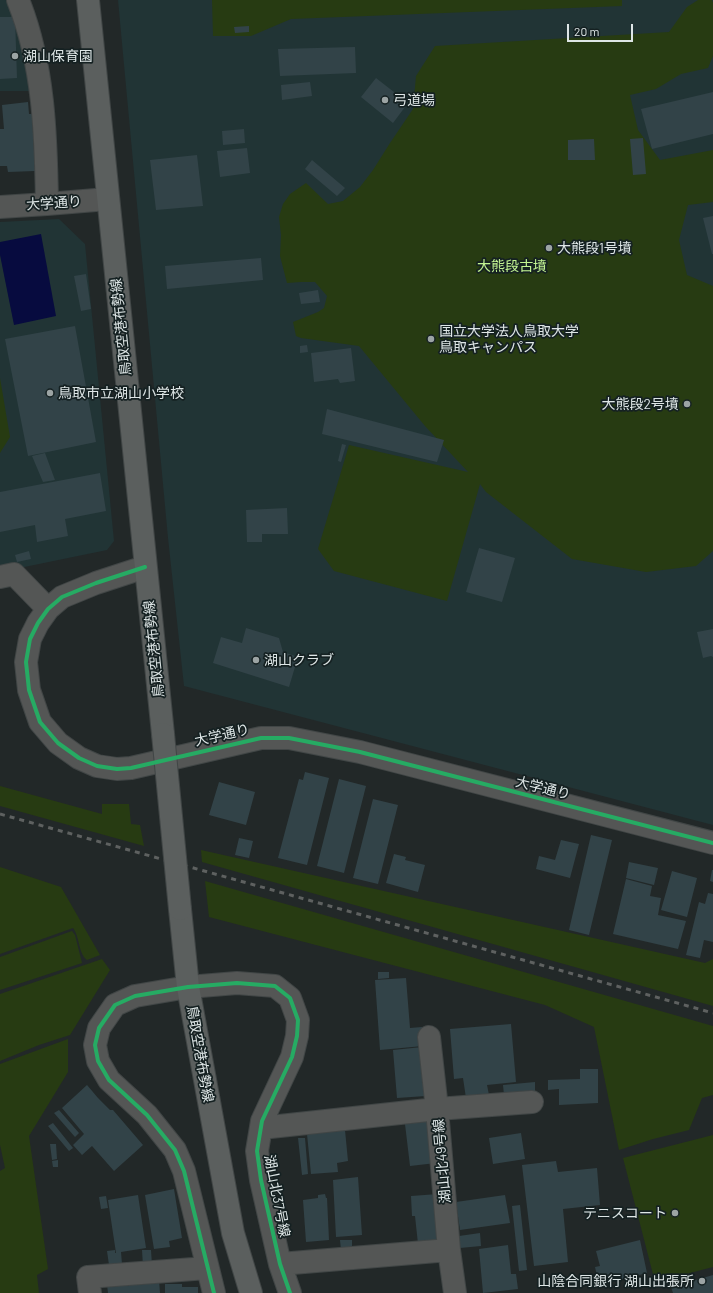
<!DOCTYPE html>
<html>
<head>
<meta charset="utf-8">
<style>
  body { margin:0 }
  #map { position:relative; width:713px; height:1293px; overflow:hidden; background:#222828; font-family:Barlow,sans-serif }
  canvas { display:block }
  .scale { position:absolute; left:567px; top:24px; width:66px; height:18px; box-sizing:border-box; border:2px solid #dee6e6; border-top:0; padding-left:5px; font-size:12px; line-height:14px; white-space:nowrap; color:#dee6e6; -webkit-text-stroke:3px #152122; paint-order:stroke }
</style>
</head>
<body>
<div id="map">
<canvas width="713" height="1293"></canvas>
<div class="scale">20 m</div>
</div>
<script>
const context = document.querySelector('canvas').getContext('2d');
context.lineJoin = 'round';
function fill(path, color) { context.fillStyle = color; context.fill(path, 'evenodd'); }
function stroke(path, color, width, dash) { context.strokeStyle = color; context.lineWidth = width; context.lineCap = dash ? 'butt' : 'round'; context.setLineDash(dash || []); context.stroke(path); }
function label(font, color, halo, rows, align = 'center') {
  context.font = font + ' Barlow,"Noto Sans JP",sans-serif'; context.lineWidth = 3.5; context.setLineDash([]); context.textBaseline = 'middle'; context.strokeStyle = halo; context.fillStyle = color; for (const [text, x, y, turn = 0] of rows) {
    context.save(); context.translate(x, y); context.rotate((+turn || 0) * Math.PI / 180); context.textAlign = isNaN(turn) ? turn : align; if (halo) context.strokeText(text, 0, 0); context.fillText(text, 0, 0); context.restore();
  }
}
const built = new Path2D(`
  M0,0H14L37,91H0Z
  M118,0H713V825L184,686L168,538Z
  M59,219L85,244L114,541L107,550L0,572V222Z`);
const green = new Path2D(`
  M212,0H622V6L291,19L251,36H213Z
  M698,0H712L713,3V56L708,68L681,74L656,89L630,95L638,130L660,160L713,150V202L688,205L679,240L687,275L713,286V551L696,566L646,572L572,559L486,492L480,484L447,601L334,571L318,549L349,445L468,472L425,426L359,346L301,338L296,336L293,322L318,312L324,308L327,296L315,282H301L287,283L280,256L281,235L279,217L283,204L290,194L306,183L328,204L343,201L360,187L373,170L390,143L413,109L416,76L435,46L669,32L687,7Z
  M0,378L10,437L0,453Z
  M0,786L102,814V804H129L131,824L140,825L144,846L0,806Z
  M201,850L705,963L713,959V1006L202,862Z
  M0,867L61,887L100,955L87,960C78,953 80,937 73,928L0,954Z
  M205,881L713,1026V1095L702,1098L689,1130L653,1139L619,1150L594,1027L545,1005L209,917Z
  M72,931L75,935L82,963L0,990V957Z
  M102,959L110,970L70,1035L39,1045L0,1061V994Z
  M68,1039V1072L29,1136L48,1269L37,1275L39,1293H0V1171L5,1168L0,1145V1064Z
  M713,1135V1267L655,1282L623,1158Z`);
const water = new Path2D(`
  M41,234L56,316L14,325L0,255V242Z`);
const building = new Path2D(`
  M0,17H15L17,78L0,79Z
  M249,26V32L235,33L234,27Z
  M355,47L356,73L280,76L278,49Z
  M376,78L408,103L393,123L361,97Z
  M310,82L312,96L282,100L281,85Z
  M713,92V134L652,149L641,109Z
  M28,102L29,114H32L35,171L8,172L7,166H0V129H4L2,105Z
  M244,129L245,143L223,145L222,131Z
  M643,138L646,174L633,175L630,139Z
  M594,139L595,160H568V140Z
  M247,148L250,173L220,177L217,151Z
  M197,155L203,206L156,210L150,160Z
  M312,160L345,188L337,196L305,169Z
  M713,216V254H712L703,218Z
  M261,258L263,280L167,289L165,266Z
  M86,274L91,309L81,311L74,276Z
  M318,290L320,302L301,304L299,293Z
  M75,326L96,442L28,456L5,339Z
  M307,345L308,352L300,353V346Z
  M351,348L355,381L340,383L338,379L314,382L311,353Z
  M327,409L444,440L437,462L322,434Z
  M342,444L346,445L341,462L338,461Z
  M45,453L55,480L43,482L32,456Z
  M100,473L106,511L65,519L68,536L37,542L35,525L0,532V492Z
  M287,508L288,534H262V542H247L246,510Z
  M479,548L515,558L502,602L466,592Z
  M29,551L31,559L17,562L15,555Z
  M246,628L279,638L283,652L298,657L289,687L213,663L221,637L242,643Z
  M713,629V657L711,656L703,658L697,632Z
  M305,772L329,778L307,865L278,858L299,779L303,780Z
  M339,779L366,786L344,873L317,866Z
  M219,782L255,792L246,825L209,815Z
  M373,799L398,805L378,884L353,878Z
  M591,835L612,840L589,935L569,930Z
  M239,838L253,841L249,858L235,855Z
  M561,840L579,844L570,878L536,869L539,856L555,860Z
  M394,854L406,857L405,860L425,865L418,892L386,883Z
  M629,862L658,868L654,885L626,878Z
  M712,870H713V882L710,881Z
  M672,871L697,878L687,917L661,910Z
  M626,879L652,886L650,896L661,898L658,915L686,921L678,949L613,934Z
  M708,893L713,894V942L704,940L700,958L686,955L699,902L705,904Z
  M378,972H389V978L378,979Z
  M406,978L410,1028L422,1027L423,1046L380,1050L375,980Z
  M511,1024L516,1082L487,1085L489,1095L466,1098L463,1078L454,1079L450,1029Z
  M422,1047L426,1096L397,1098L393,1050Z
  M580,1069H598V1103L559,1105V1089L548,1090V1080L580,1079Z
  M535,1082V1092L504,1095L503,1085Z
  M87,1085L98,1098L110,1110H113L143,1145L114,1171L92,1146L82,1155L73,1145L84,1134L62,1108Z
  M59,1110L79,1133L75,1137L54,1113Z
  M431,1121L436,1163L410,1166L405,1124Z
  M53,1123L73,1148L69,1151L48,1126Z
  M345,1130L348,1161L337,1163L338,1172L311,1174L307,1134Z
  M521,1133L525,1159L493,1164L489,1138Z
  M298,1138H305L308,1174L302,1175Z
  M50,1144H56L57,1159L52,1160Z
  M58,1160V1167H53L52,1161Z
  M556,1161L558,1172L597,1168L600,1205L563,1209L568,1262L534,1266L522,1165Z
  M358,1177L362,1235L336,1237L333,1180Z
  M174,1189L182,1238L169,1241L170,1247L154,1249L145,1195Z
  M325,1194L326,1198H327L329,1240L306,1242L303,1200L318,1198V1195Z
  M438,1194L442,1242L418,1244L415,1216H412L411,1196Z
  M138,1195L146,1248L121,1252L122,1264L109,1265L107,1251L115,1250V1253H116L108,1200Z
  M505,1195L510,1223L460,1230L456,1202Z
  M106,1196L108,1208L101,1209L99,1197Z
  M520,1205L527,1270L519,1271L512,1206Z
  M480,1233L481,1246L460,1248L459,1236Z
  M340,1240H352V1249L341,1250Z
  M640,1240L647,1273L599,1285L595,1267L600,1266L596,1251Z
  M508,1245L511,1274H516L518,1289L483,1293L479,1249Z
  M142,1250H151L152,1265L143,1266Z
  M713,1275V1293H673L671,1287Z
  M159,1280L160,1293H124L123,1283Z
  M123,1283L124,1293H108L107,1285Z
  M165,1284H182V1287H198V1293H165Z`);
const minor = new Path2D(`
  M18,0C44,65 46,135 47,204
  M0,207L47,204L108,199
  M145,567L96,583L62,597L48,609L38,623L30,639L26,662L29,690L40,722L58,743L79,758L97,766L117,769L131,768L261,738H289L360,752L713,843
  M0,577L14,574L48,609
  M429,1037L437,1109L532,1102
  M261,1128L437,1109L449,1250L455,1293
  M280,1264L449,1250
  M90,1293L88,1277L207,1268
  M214,1293L184,1171L175,1150L147,1115L109,1080L98,1061L95,1045L99,1028L115,1005L135,996L188,987L237,983L275,986L290,998L298,1020L297,1036L292,1057L262,1121L257,1151L261,1180L280,1264L290,1293`);
const major = new Path2D(`
  M88,0L163,734
  M180,909L188,987L233,1233L251,1293`);
const rail = new Path2D(`
  M0,814L713,1013`);
const majorBridge = new Path2D(`
  M163,734L180,909`);
const cycleway = new Path2D(`
  M145,567L96,583L62,597L48,609L38,623L30,639L26,662L29,690L40,722L58,743L79,758L97,766L117,769L131,768L261,738H289L360,752L713,843
  M214,1293L184,1171L175,1150L147,1115L109,1080L98,1061L95,1045L99,1028L115,1005L135,996L188,987L237,983L275,986L290,998L298,1020L297,1036L292,1057L262,1121L257,1151L261,1180L280,1264L290,1293`);
const markers = [
  [15,56,4,"#9ca4a4"],
  [385,100,4,"#9ca4a4"],
  [549,248,4,"#9ca4a4"],
  [431,339,4,"#9ca4a4"],
  [50,393,4,"#9ca4a4"],
  [687,404,4,"#9ca4a4"],
  [256,660,4,"#9ca4a4"],
  [675,1213,4,"#9ca4a4"],
  [702,1281,4,"#9ca4a4"]
];
const poiNames = [
  ["湖山保育園",23,56],
  ["弓道場",393,100],
  ["大熊段1号墳",557,248],
  ["国立大学法人鳥取大学",439,331],
  ["鳥取キャンパス",439,347],
  ["鳥取市立湖山小学校",58,393],
  ["大熊段2号墳",679,404,"right"],
  ["湖山クラブ",264,660],
  ["テニスコート",667,1213,"right"],
  ["山陰合同銀行 湖山出張所",694,1281,"right"]
];
const streetNames = [
  ["大学通り",54,203,-4],
  ["鳥取空港布勢線",121,327,-96],
  ["鳥取空港布勢線",154,649,-96],
  ["大学通り",222,735,-13],
  ["大学通り",543,788,14],
  ["鳥取空港布勢線",200,1054,80],
  ["湖山北49号線",442,1161,-95],
  ["湖山北37号線",277,1196,79]
];
const parkNames = [
  ["大熊段古墳",512,266]
];
fill(built, '#213435');
fill(green, '#273b12');
fill(water, '#070b3f');
fill(building, '#324348');
stroke(minor, '#414646', 24);
stroke(major, '#414646', 24);
stroke(minor, '#545655', 22);
stroke(major, '#5b5f5e', 22);
stroke(rail, '#5e6160', 3, [5, 5]);
stroke(majorBridge, '#414646', 24, []);
stroke(majorBridge, '#5b5f5e', 22);
stroke(cycleway, '#26ab63', 4);
for (const [x, y, r, color] of markers) { const dot = new Path2D(); dot.arc(x, y, r, 0, 2 * Math.PI); context.fillStyle = color; context.fill(dot); stroke(dot, '#152122', 1.5); }
label('14px', '#dee6e6', '#152122', poiNames, 'left');
label('14px', '#dee6e6', '#152122', streetNames);
label('14px', '#c2f392', '#152122', parkNames);
</script>
</body>
</html>
